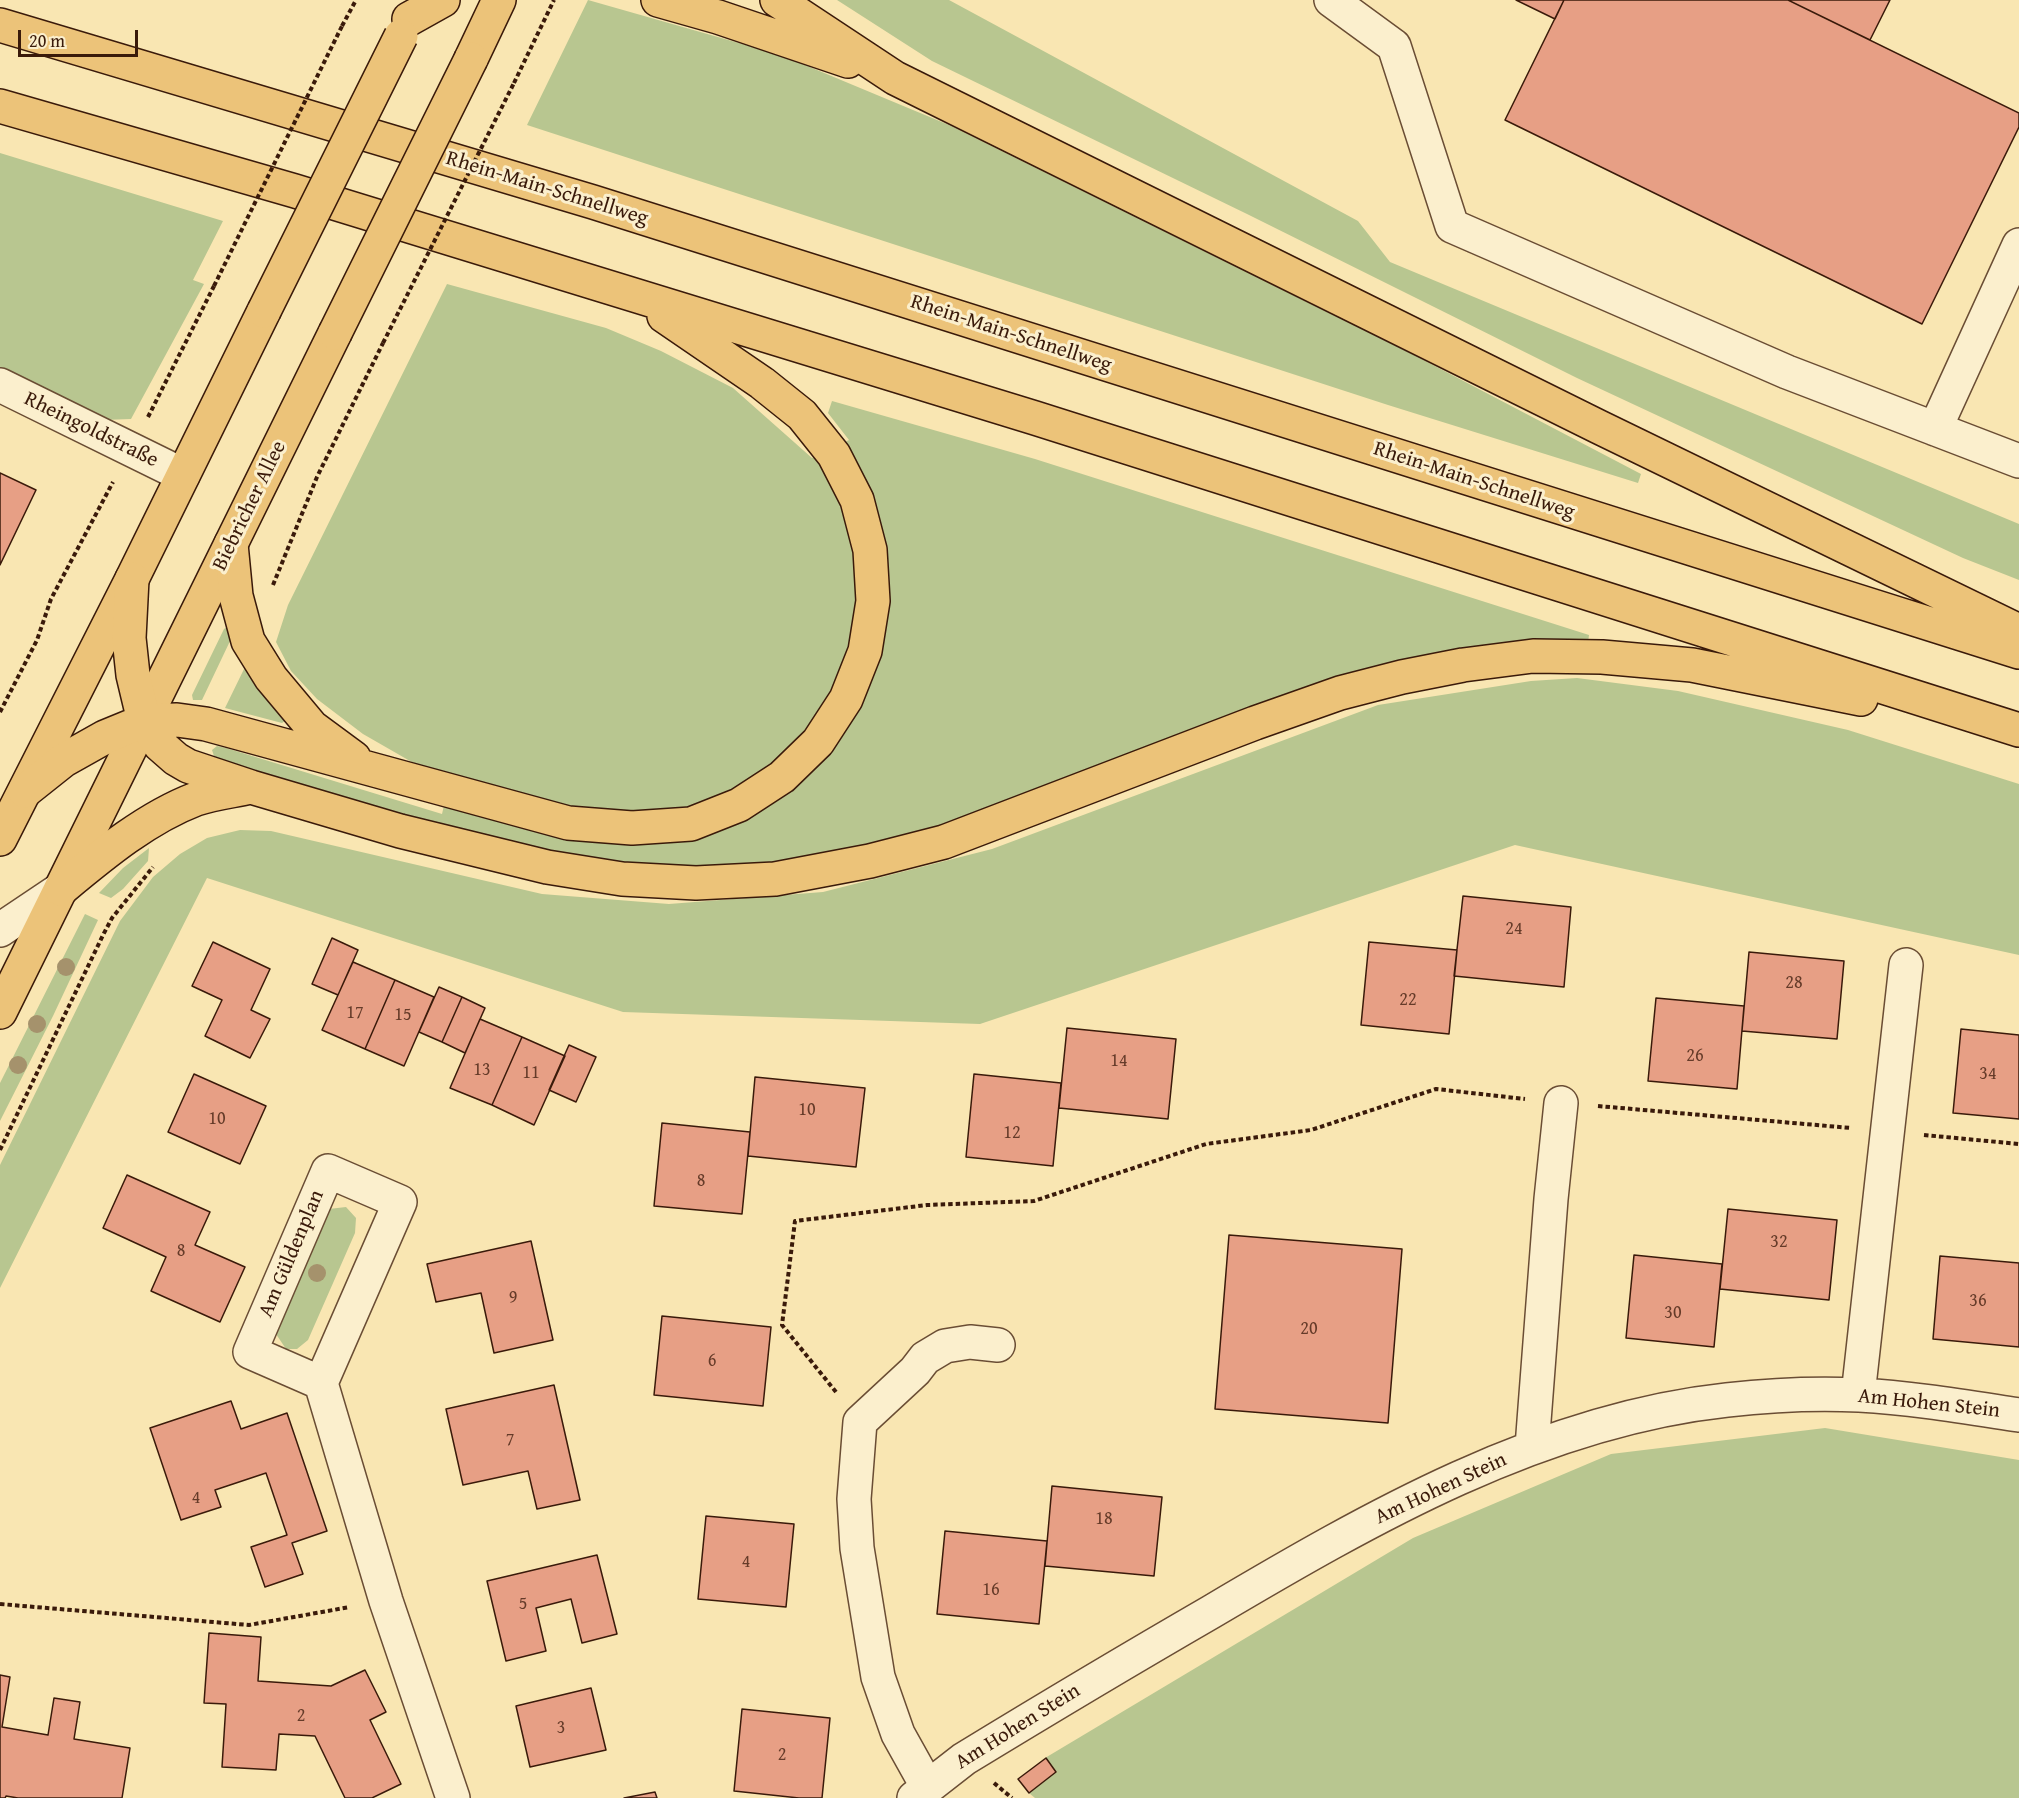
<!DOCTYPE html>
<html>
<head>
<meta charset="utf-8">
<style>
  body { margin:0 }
  #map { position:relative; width:2019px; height:1798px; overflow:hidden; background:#f9e6b2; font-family:"Gentium Book Plus",serif }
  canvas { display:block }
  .scale { position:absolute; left:18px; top:30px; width:120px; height:27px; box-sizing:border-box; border:3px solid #3a1a0a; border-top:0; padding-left:8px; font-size:18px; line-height:21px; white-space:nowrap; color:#3a1a0a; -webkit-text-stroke:4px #fbefcd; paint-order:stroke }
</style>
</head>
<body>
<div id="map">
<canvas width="2019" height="1798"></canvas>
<div class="scale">20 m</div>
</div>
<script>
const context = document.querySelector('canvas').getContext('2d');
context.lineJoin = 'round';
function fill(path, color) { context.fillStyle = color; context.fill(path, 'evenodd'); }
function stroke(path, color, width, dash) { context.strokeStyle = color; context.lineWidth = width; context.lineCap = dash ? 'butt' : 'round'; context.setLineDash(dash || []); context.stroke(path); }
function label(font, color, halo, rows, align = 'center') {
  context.font = font + ' "Gentium Book Plus",serif'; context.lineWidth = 6; context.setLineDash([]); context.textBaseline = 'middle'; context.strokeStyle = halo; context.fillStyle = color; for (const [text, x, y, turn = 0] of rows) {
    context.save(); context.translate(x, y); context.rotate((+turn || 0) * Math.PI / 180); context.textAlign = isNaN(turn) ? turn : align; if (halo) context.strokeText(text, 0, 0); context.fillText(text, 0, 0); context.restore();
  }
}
const green = new Path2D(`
  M588,0L781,55L949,125L1410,353L1641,474L1638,483L1388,405L527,125Z
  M837,0H949L1358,221L1390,262L2019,524V580L1963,558L1577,378L1247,214L932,61Z
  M0,153L223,221L193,280L204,284L131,419L103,420L0,369Z
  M447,284L606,328L661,351L733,388L812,458L849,440L828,413L832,401L1035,459L1589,635L1588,643L1509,647L957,825L839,855L686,873L527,849L234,770L215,759L212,750L217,746L226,748L442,814L450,780L410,761L363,734L317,699L291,671L276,642L288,605Z
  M227,627L231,639L202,700H193L192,695L224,629Z
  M245,667L254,684L285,721L282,723L225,708Z
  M1577,678L1678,691L1848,730L2019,784V955L1515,845L980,1024L623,1012L207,878L0,1288V1165L120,921L153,877L180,854L207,838L240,830L271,831L542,894L669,904L823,892L992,849L1378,705L1531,681Z
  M149,848L148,861L123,889L111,898L99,893L123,868Z
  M85,914L98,920L53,1016L0,1121V1083Z
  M346,1207L356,1218L355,1233L308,1340L297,1349H286L276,1334V1321L329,1209Z
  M1825,1428L2019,1460V1798H1035L1029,1793L1056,1772L1045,1758L1413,1538L1611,1454Z`);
const building = new Path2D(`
  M1516,0H1564L1555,19Z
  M1564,0H1788L2019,113V127L1922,324L1505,120Z
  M1788,0H1890L1870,40Z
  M0,473L36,490L0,565Z
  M1463,896L1571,907L1564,987L1454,976Z
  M332,938L358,950L338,995L312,984Z
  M213,942L270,969L251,1010L270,1019L250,1058L205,1036L222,1000L192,986Z
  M1369,942L1457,950L1449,1034L1361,1025Z
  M1749,952L1844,961L1837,1039L1742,1031Z
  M353,962L395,980L365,1049L322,1030Z
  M395,980L434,997L404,1066L365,1049Z
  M439,987L462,997L442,1042L419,1032Z
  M462,997L485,1008L465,1053L442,1042Z
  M1656,998L1744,1006L1737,1089L1648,1081Z
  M480,1019L522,1037L492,1105L450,1088Z
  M1067,1028L1176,1039L1168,1119L1059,1108Z
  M1961,1029L2019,1035V1119L1953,1113Z
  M522,1037L565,1056L534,1125L492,1105Z
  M569,1045L596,1057L576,1102L549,1090Z
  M194,1074L266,1106L240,1164L168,1132Z
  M974,1074L1061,1083L1053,1166L966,1157Z
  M755,1077L865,1088L856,1167L748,1156Z
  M662,1123L750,1132L742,1214L654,1206Z
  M127,1175L210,1212L195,1245L245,1267L220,1322L151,1291L166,1257L103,1228Z
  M1728,1209L1837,1220L1829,1300L1720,1289Z
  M1229,1235L1402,1249L1388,1423L1215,1409Z
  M531,1241L553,1340L494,1353L481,1293L436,1302L427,1264Z
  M1634,1255L1722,1264L1714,1347L1626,1338Z
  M1940,1256L2019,1263V1347L1933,1339Z
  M662,1316L771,1327L763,1406L654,1395Z
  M554,1385L580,1500L537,1509L528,1471L463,1485L446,1409Z
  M231,1401L241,1429L287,1413L327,1531L292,1543L303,1574L265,1587L251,1547L287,1535L266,1473L215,1490L221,1507L181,1520L150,1428Z
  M1052,1486L1162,1497L1154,1576L1045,1566Z
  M706,1516L794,1524L786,1607L698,1599Z
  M945,1531L1047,1541L1039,1624L937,1614Z
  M597,1555L617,1634L582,1643L571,1599L536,1608L546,1651L506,1661L487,1581Z
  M209,1633L261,1637L258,1681L331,1686L365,1670L386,1712L370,1720L401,1784L372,1798H345L315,1736L279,1734L276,1770L222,1767L226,1704L204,1703Z
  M0,1675L10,1677L2,1727L48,1735L54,1698L80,1702L74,1739L130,1748L122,1798H18L6,1796L5,1798H0Z
  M591,1688L606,1750L530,1767L516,1706Z
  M742,1709L830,1718L822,1798H799L734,1791Z
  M1046,1758L1056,1772L1029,1793L1018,1779Z
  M655,1792L657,1798H624Z`);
const path = new Path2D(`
  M342,26L356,0
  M514,83L554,0
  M148,417L214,286
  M273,585L317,477L383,343
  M0,712L37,640L51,599L113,482
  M1598,1106L1851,1128
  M1924,1135L2019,1144
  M0,1150L103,935L112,918L153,867
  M836,1392L782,1325L795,1221L927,1205L1034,1201L1206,1144L1311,1130L1436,1089L1525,1099
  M0,1604L249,1625L350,1607
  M994,1783L1012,1798`);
const minor = new Path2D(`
  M1331,0L1394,46L1452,226L1787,372L2019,461
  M0,385L183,475
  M1935,429L2019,245
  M0,930L61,889
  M321,1383L250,1352L328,1171L400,1202L321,1383L386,1601L453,1798
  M1858,1395L1906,965
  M1532,1447L1551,1199L1561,1103
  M927,1786L898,1734L878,1677L857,1548L854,1499L860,1422L915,1371L925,1358L945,1346L970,1342L998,1345
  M914,1798L964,1759C1046,1709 1128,1660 1211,1612C1370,1518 1540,1420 1727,1400C1771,1395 1816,1393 1859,1395C1913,1398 1966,1407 2019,1415`);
const major = new Path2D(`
  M471,59L499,0
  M0,839L132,579L264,311
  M0,1012L335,333`);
const highway = new Path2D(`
  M658,0L718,17L848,61
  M777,0L895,78L1599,427L2019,631
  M409,19L443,0
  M0,25L593,202L2019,652
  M0,106L295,191L1035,418L2019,730
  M231,544L236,596L248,641L271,678L312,727L354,758
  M132,579L129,638L133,675L144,721L160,745L176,759L188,766L251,787L400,831L547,867L622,879L696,883L775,879L870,861L944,842L1255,723L1340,693L1402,677L1463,665L1533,656L1602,657L1692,665L1861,699
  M25,791L64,760L105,737L144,721L177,720L206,724L568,823L632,828L691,824L739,805L782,777L818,742L846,699L865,651L873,601L870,550L857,500L834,455L802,415L762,383L664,316
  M61,889C102,855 146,818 196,799C214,793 233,791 251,787`);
const pathBridge = new Path2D(`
  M214,286L342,26
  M383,343L514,83`);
const majorBridge = new Path2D(`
  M264,311L401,36
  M335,333L471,59`);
const trees = [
  [66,967],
  [37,1024],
  [18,1065],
  [317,1273]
];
const numberNames = [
  ["24",1514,929],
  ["28",1794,983],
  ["22",1408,1000],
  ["17",355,1013],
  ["15",403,1015],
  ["26",1695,1056],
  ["14",1119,1061],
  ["13",482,1070],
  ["11",531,1073],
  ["34",1988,1074],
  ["10",807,1110],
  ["10",217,1119],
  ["12",1012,1133],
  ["8",701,1181],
  ["32",1779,1242],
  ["8",181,1251],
  ["9",513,1298],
  ["36",1978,1301],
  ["30",1673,1313],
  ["20",1309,1329],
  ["6",712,1361],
  ["7",510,1440],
  ["4",196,1498],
  ["18",1104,1519],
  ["4",746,1562],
  ["16",991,1590],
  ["5",523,1604],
  ["2",301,1716],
  ["3",561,1728],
  ["2",782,1755]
];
const streetNames = [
  ["Rhein-Main-Schnellweg",547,189,17],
  ["Rhein-Main-Schnellweg",1011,334,18],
  ["Rheingoldstraße",91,430,26],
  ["Rhein-Main-Schnellweg",1474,481,18],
  ["Biebricher Allee",250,506,-64],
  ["Am Güldenplan",292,1254,-67],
  ["Am Hohen Stein",1929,1404,6],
  ["Am Hohen Stein",1441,1489,-25],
  ["Am Hohen Stein",1018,1727,-32]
];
fill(green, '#b8c690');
fill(building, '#e79f85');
stroke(building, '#3a1a0a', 1.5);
stroke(minor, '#6a4d34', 36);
stroke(major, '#3a1a0a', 36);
stroke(highway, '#3a1a0a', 36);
stroke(path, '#3a1a0a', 4, [4.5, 3]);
stroke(minor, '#fbefcd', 33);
stroke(major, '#ecc379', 33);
stroke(highway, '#ecc379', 33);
stroke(majorBridge, '#3a1a0a', 36, []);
stroke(pathBridge, '#3a1a0a', 4, [4.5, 3]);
stroke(majorBridge, '#ecc379', 33);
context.fillStyle = '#a5926c';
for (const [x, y] of trees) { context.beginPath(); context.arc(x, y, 9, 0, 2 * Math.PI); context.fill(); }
label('18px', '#653b29', null, numberNames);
label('21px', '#3a1a0a', '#fbefcd', streetNames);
</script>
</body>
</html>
